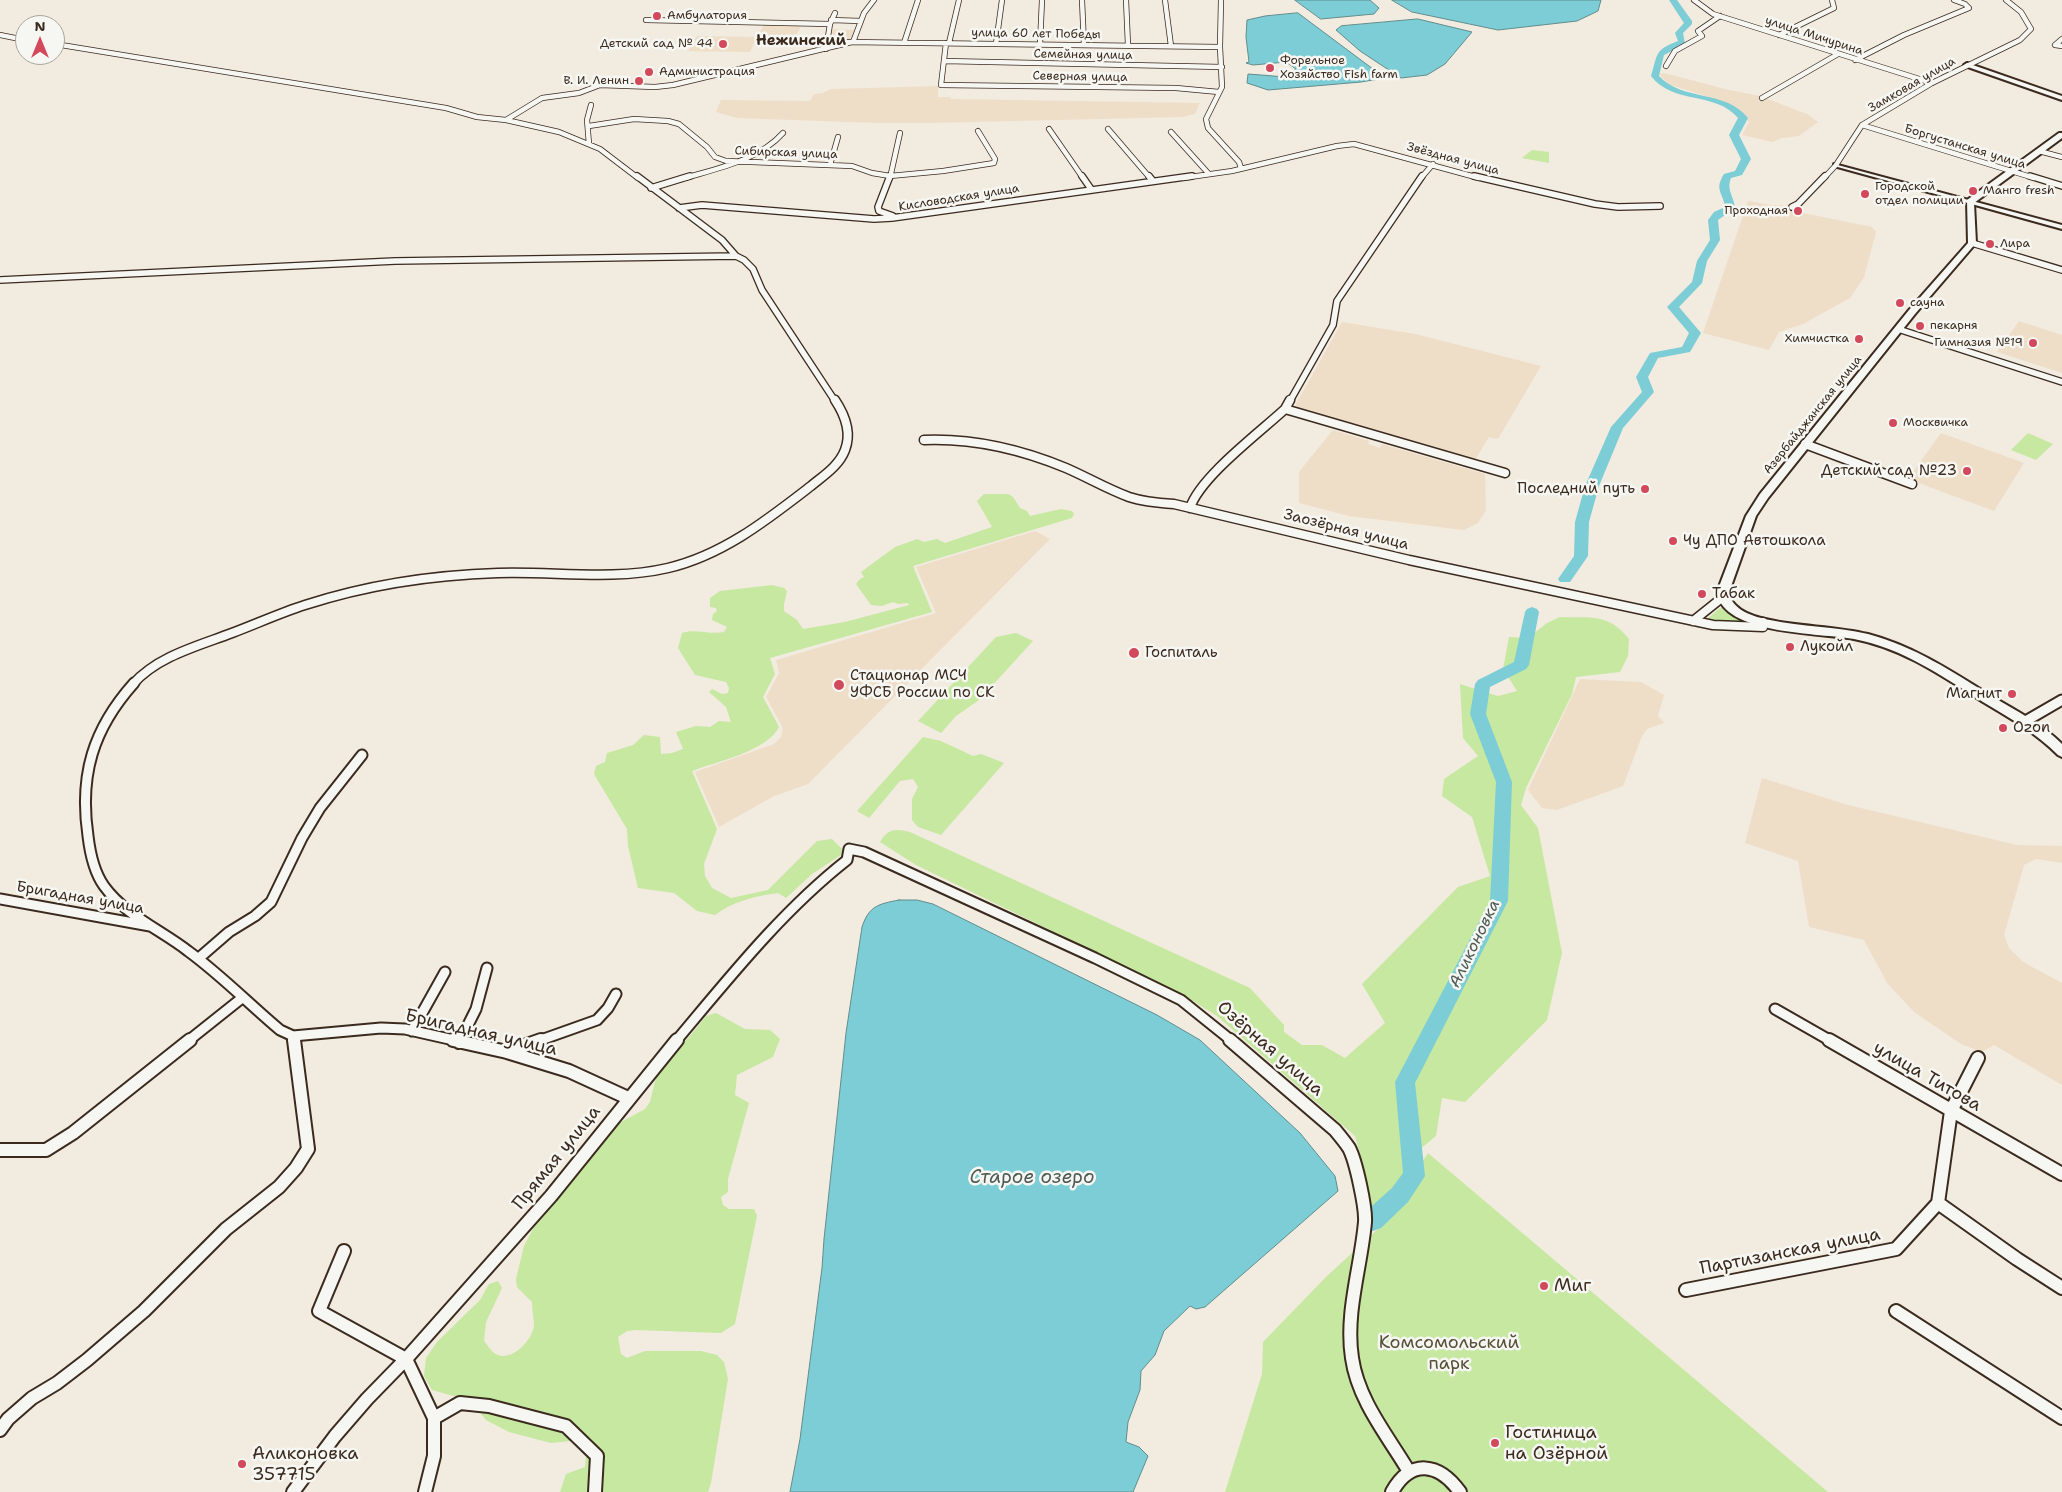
<!DOCTYPE html>
<html>
<head>
<meta charset="utf-8">
<style>
  body { margin:0 }
  #map { position:relative; width:2062px; height:1492px; overflow:hidden; background:#f2ebdf; font-family:"Shantell Sans",sans-serif }
  canvas { display:block }
  .north { position:absolute; left:15px; top:15px; width:50px; height:50px; box-sizing:border-box; background:#f6f6f2; border:1px solid #aba49d; border-radius:50%; rotate:0deg; font-size:14px; font-weight:700; line-height:20px; text-align:center; color:#3b2a1e }
  .north::after { content:''; display:block; margin:auto; width:18px; height:22px; background:#d1495b; clip-path:polygon(50% 0,100% 100%,50% 72%,0 100%) }
</style>
</head>
<body>
<div id="map">
<canvas width="2062" height="1492"></canvas>
<div class="north">N</div>
</div>
<script>
const context = document.querySelector('canvas').getContext('2d');
context.lineJoin = 'round';
function fill(path, color) { context.fillStyle = color; context.fill(path, 'evenodd'); }
function stroke(path, color, width, dash) { context.strokeStyle = color; context.lineWidth = width; context.lineCap = dash ? 'butt' : 'round'; context.setLineDash(dash || []); context.stroke(path); }
function label(font, color, halo, rows, align = 'center') {
  context.font = font + ' "Shantell Sans",sans-serif'; context.lineWidth = 5; context.setLineDash([]); context.textBaseline = 'middle'; context.strokeStyle = halo; context.fillStyle = color; for (const [text, x, y, turn = 0] of rows) {
    context.save(); context.translate(x, y); context.rotate((+turn || 0) * Math.PI / 180); context.textAlign = isNaN(turn) ? turn : align; if (halo) context.strokeText(text, 0, 0); context.fillText(text, 0, 0); context.restore();
  }
}
const built = new Path2D(`
  M764,25L801,26L795,38L757,37Z
  M829,29L855,30L856,40L852,42H828Z
  M697,36L757,37L750,52L688,51Z
  M1664,73L1729,90L1760,96L1807,114L1818,122L1799,136L1782,138L1772,142L1742,135L1749,122L1743,114L1727,103L1668,84L1659,74Z
  M938,86V97H950L951,99L1200,103L1195,114L1182,117L931,123H876L737,118L716,112L721,100L810,101L814,94L823,93L831,89Z
  M1748,201L1771,205H1790L1804,210L1803,213L1872,227L1876,232L1864,277L1850,298L1803,324L1779,332L1769,350L1703,333Z
  M2019,321L2062,335V373L1997,352Z
  M1342,322L1415,334L1541,366L1498,439L1489,437L1475,460L1300,410L1297,407L1296,404Z
  M1333,430L1369,441L1368,444L1380,448L1382,444L1485,474L1486,510L1478,523L1464,530L1349,516L1299,503V472Z
  M1941,433L2024,463L1994,511L1908,479Z
  M1035,531L1050,539L808,784L774,796L719,827L695,772L774,744L781,737L783,728L766,697L779,673L776,660L936,613L916,567Z
  M1580,679L1641,682L1664,695L1658,716L1664,723L1647,729L1642,736L1623,786L1557,810L1542,808L1528,790Z
  M1762,778L1848,805L2017,845L2062,846V863L2036,859L2024,865L2004,935L2009,948L2023,962L2062,983V1085L1994,1045L1982,1052L1961,1044L1914,1012L1887,983L1864,940L1809,927L1798,861L1745,843Z`);
const green = new Path2D(`
  M1532,150L1549,152V163L1522,158Z
  M2028,433L2053,444L2036,460L2011,450Z
  M984,494H1008L1013,497L1020,508L1027,511L1030,516L1061,509L1072,511L1074,514L1072,518L913,566L932,612L770,658L775,674L763,697L779,727C766,752 717,761 692,771L717,829L704,864L705,876L712,888L731,898L768,890L817,841L832,839L842,849L841,855L812,874L786,898L778,893C756,896 733,901 715,915L697,911L674,893L638,888L628,846L627,829L594,774L596,766L605,762L607,753L633,745L644,735L660,737L661,754L672,753L683,749L676,732L696,726L710,727L719,721L731,722L726,707L709,692L712,689L722,694L728,693L729,688L726,682L695,675L678,648L682,633C694,628 710,635 724,632L727,627L712,620L713,614L717,611L716,608L710,607V598L720,591L772,585L784,588L787,591L784,604V611L797,620L803,629L845,622L909,605L908,603L898,604L893,602L882,606L871,605L856,584L860,579L864,577L861,572L895,547L917,539L924,542L937,539L945,543L992,527L977,501Z
  M1720,608L1726,609L1744,623L1709,622L1706,620Z
  M1560,617C1590,618 1609,613 1629,639L1628,656L1620,672L1576,677L1572,694L1526,788L1521,805L1538,828L1562,953L1547,1020L1465,1102L1442,1098L1436,1136L1419,1150L1414,1125L1402,1123L1408,1167L1404,1176L1377,1206H1370L1363,1164L1355,1136L1217,1016L1180,993L916,865L880,842C887,829 896,828 910,832L1250,988L1284,1025V1032L1302,1045H1322L1345,1058L1385,1023L1362,984L1458,887L1490,876L1472,817L1442,796L1444,779L1478,756L1463,738L1460,684L1498,696L1517,691L1503,669L1509,637L1528,638L1547,623Z
  M1016,633L1033,641L979,700L956,716L941,733L918,721L996,637Z
  M923,737L941,741L973,756L981,754L1004,763L941,835L918,827L912,820V799L918,787L913,779L900,781L869,818L857,811Z
  M716,1013L745,1029L770,1030L780,1039L773,1057L737,1075L735,1095L749,1103L728,1179V1192L721,1197L723,1205L729,1209H754L757,1216L735,1324L721,1333L636,1330L627,1331L618,1337L621,1354L627,1358L645,1351H701L717,1355L724,1362L728,1379L711,1483L708,1492H560L566,1474L585,1467L586,1456L580,1440L551,1443L509,1432L486,1420L471,1401L432,1390L424,1376L426,1358L437,1342L480,1300L489,1284L498,1281L502,1288L486,1322L484,1341C487,1344 490,1350 494,1353C510,1364 532,1341 534,1326C534,1319 532,1310 532,1302L517,1287L516,1279L524,1246L536,1223L603,1137L623,1121L645,1109L650,1102L658,1069L690,1036L706,1016Z
  M1428,1153L1828,1492H1225L1262,1374L1263,1342L1326,1277L1378,1229Z`);
const water = new Path2D(`
  M1295,0H1370L1379,8L1374,14L1321,19Z
  M1392,0H1601L1598,11L1577,21L1498,30L1412,12Z
  M1298,13L1385,78L1361,82L1268,90L1247,83L1248,74L1286,77L1296,69L1286,62L1253,65L1246,63L1249,62L1246,37L1247,20L1265,16Z
  M1418,19L1472,32L1445,64L1427,75L1401,78L1360,51L1336,30L1341,26Z
  M899,900H917L933,904L1157,1015L1200,1040L1300,1133L1335,1176L1338,1191L1205,1307L1196,1309L1190,1306L1164,1331L1155,1355L1141,1371L1140,1390L1128,1422L1126,1442L1139,1447L1148,1456L1133,1492H790L800,1439L822,1268L824,1239L846,1033L862,927C869,906 878,904 899,900Z`);
const river = new Path2D(`
  M1669,0H1677L1692,21V24L1683,33L1685,44L1664,55L1659,76C1683,102 1725,89 1748,118L1739,135L1751,159L1742,175L1731,178C1726,190 1734,196 1735,208L1718,220L1720,240L1707,261L1702,283L1679,307L1701,333L1690,352L1658,358L1648,377L1654,392L1623,428L1599,486L1589,522L1588,556L1570,582H1560L1558,579L1574,556L1575,522L1585,486L1611,427L1642,392L1636,377L1650,353L1682,347L1689,333L1667,307L1692,282L1697,261L1710,240L1708,220L1714,212L1725,207C1723,192 1714,190 1724,174L1735,171L1741,159L1729,135L1738,118C1716,91 1673,105 1651,76C1658,54 1654,50 1678,41L1675,33L1684,23Z
  M1532,607L1537,609L1539,612L1529,665L1526,669L1490,687L1486,714L1512,782L1508,901L1415,1083L1425,1176L1408,1202L1381,1228L1373,1231L1365,1228L1362,1220L1365,1212L1392,1188L1403,1173L1395,1082L1490,901L1496,782L1470,714L1475,684L1478,680L1514,662L1525,612L1527,609Z`);
const minorFar4 = new Path2D(`
  M1082,0L1084,45
  M1126,0L1128,45
  M1165,0L1171,46
  M1221,0L1220,47L1222,87L1206,119L1208,128L1239,162L1241,168
  M1694,0L1713,14L1932,83
  M646,20L830,24
  M831,20L861,21
  M0,35L25,40
  M1779,35L1834,8L1832,0
  M2062,39L2055,45L2062,46
  M848,42L1220,47
  M853,42L864,13L874,0
  M904,43L918,0
  M946,43L941,85L1176,88L1219,92
  M949,43L959,0
  M55,44L446,108L477,117L506,120
  M996,44L1002,0
  M1040,44L1042,0
  M826,49L830,24L835,13
  M1855,60L1904,35L1969,8L1965,4L1954,0
  M944,61L1222,67
  M1666,66L1675,51L1702,36L1698,31L1720,16
  M1762,98L1838,54
  M1862,125L2034,178
  M589,126L634,119L668,121L679,124L707,147L715,157L726,161L852,166L872,173L890,176L943,171L994,163L995,159L978,131
  M1049,129L1083,178
  M1108,129L1150,178
  M1171,132L1208,173
  M589,144L587,120L591,105
  M2039,151L2062,157
  M830,165L838,137
  M638,178L600,149L559,132L506,120L542,98L579,93L600,85L655,87L673,85L852,42
  M685,178C719,168 759,160 783,133
  M890,178L900,133
  M1183,178L1232,171L1337,146L1354,144L1479,178
  M1421,178L1433,164
  M1824,178L1836,165L1862,125L1932,83L2020,40L2031,29L2021,12L2006,0`);
const minorFar3 = new Path2D(`
  M637,176L722,240L736,256L744,260L753,269L762,290L835,401
  M890,176L878,207L879,211L893,216
  M1082,176L1091,189
  M1149,176L1153,181
  M1474,176L1595,204L1618,207L1660,206
  M2030,176L2062,186
  M651,188L690,176
  M1792,207L1798,204L1825,176
  M679,208L702,205L874,219L892,218L1192,176
  M1972,243L2062,270
  M0,280L395,261L736,256
  M1898,329L2062,382
  M1290,401L1333,325L1337,301L1422,176`);
const minorFar2 = new Path2D(`
  M1285,409L1505,473
  M924,440C974,438 1020,449 1066,468C1087,477 1107,489 1129,497C1144,502 1158,503 1174,504L1409,560L1713,625L1763,627V622
  M1805,444L1912,484
  M1190,508C1200,477 1259,433 1285,409L1290,400
  M1693,621L1723,597
  M133,684C158,656 198,646 232,633C256,624 280,613 305,605C367,585 433,575 498,573C554,571 612,581 668,568C723,555 767,520 811,486C823,476 839,466 845,450C852,432 845,415 835,400`);
const minorFar1 = new Path2D(`
  M134,683C93,729 79,775 88,836C90,853 94,872 104,886C125,915 161,930 188,951C221,975 249,1004 280,1030L293,1036L381,1028L405,1029L458,1041
  M2024,722L2062,700
  M0,899L150,926
  M199,958L229,932L255,916L271,902L302,838L320,808L362,755
  M1775,1009L1831,1041
  M412,1031L445,972
  M293,1036L294,1041
  M188,1041L242,998
  M460,1041L476,1009L487,968
  M538,1041L597,1020L608,1008L616,994
  M676,1041C729,978 782,911 847,860L849,849L864,852L1095,958L1181,1000L1232,1041`);
const minor = new Path2D(`
  M453,1040L507,1052L569,1071L628,1098
  M1230,1040L1335,1130C1340,1136 1345,1142 1349,1148C1356,1161 1366,1208 1365,1222C1361,1267 1345,1313 1352,1358C1358,1400 1387,1435 1408,1470
  M1829,1040L2062,1174
  M459,1042L460,1040
  M507,1052L541,1040
  M0,1150H46L73,1133L190,1040
  M1938,1203L2017,1259L2062,1288
  M344,1251L319,1311L406,1359L434,1418V1456L425,1492
  M1686,1290L1896,1249L1938,1203L1951,1111L1978,1058
  M1896,1311L2062,1418
  M434,1418L460,1403L489,1406L566,1426L597,1456L595,1492
  M0,1430L8,1419L32,1398L57,1383L87,1360L144,1311L226,1229L279,1187L296,1168L308,1149L294,1040
  M293,1492L335,1436L367,1399L406,1359L551,1196L677,1040
  M1392,1492C1411,1458 1439,1463 1460,1492`);
const tertiary = new Path2D(`
  M1967,63L2062,96V100L1965,66L1964,65Z
  M1834,164L2062,225V229L1834,166Z`);
const secondary = new Path2D(`
  M2059,133H2062V138L1974,203L1976,243L1915,314L1768,498L1756,516L1729,592C1731,610 1754,617 1770,620C1802,627 1835,626 1868,634C1914,646 1953,672 1993,697C2017,711 2042,724 2062,744V757L2058,755C2036,733 2010,718 1983,702C1942,676 1902,648 1854,639C1822,633 1722,635 1717,592L1746,516L1760,494L1909,310L1968,243L1967,200Z`);
const markers = [
  [657,16,5,"#d1495b"],
  [723,44,5,"#d1495b"],
  [1270,68,5,"#d1495b"],
  [649,72,5,"#d1495b"],
  [639,81,5,"#d1495b"],
  [1973,191,5,"#d1495b"],
  [1865,194,5,"#d1495b"],
  [1798,211,5,"#d1495b"],
  [1990,244,5,"#d1495b"],
  [1900,303,5,"#d1495b"],
  [1920,326,5,"#d1495b"],
  [1859,339,5,"#d1495b"],
  [2033,343,5,"#d1495b"],
  [1893,423,5,"#d1495b"],
  [1967,471,5,"#d1495b"],
  [1645,489,5,"#d1495b"],
  [1673,541,5,"#d1495b"],
  [1702,594,5,"#d1495b"],
  [1790,647,5,"#d1495b"],
  [1134,653,6,"#d1495b"],
  [839,685,6,"#d1495b"],
  [2012,694,5,"#d1495b"],
  [2003,728,5,"#d1495b"],
  [1544,1286,5,"#d1495b"],
  [1495,1443,5,"#d1495b"],
  [242,1464,5,"#d1495b"]
];
const farPoinames = [
  ["Амбулатория",667,16],
  ["Детский сад № 44",713,44,"right"],
  ["Форельное",1280,61],
  ["Хозяйство Fish farm",1280,75],
  ["Администрация",659,72],
  ["В. И. Ленин",629,81,"right"],
  ["Городской",1875,187],
  ["отдел полиции",1875,201],
  ["Манго fresh",1983,191],
  ["Проходная",1788,211,"right"],
  ["Лира",2000,244],
  ["сауна",1910,303],
  ["пекарня",1930,326],
  ["Химчистка",1849,339,"right"],
  ["Гимназия №19",2023,343,"right"],
  ["Москвичка",1903,423]
];
const farStreetnames = [
  ["улица 60 лет Победы",1036,34,1],
  ["улица Мичурина",1814,36,18],
  ["Семейная улица",1083,55,1],
  ["Северная улица",1080,77,1],
  ["Замковая улица",1912,85,-30],
  ["Боргустанская улица",1965,147,17],
  ["Сибирская улица",786,153,2],
  ["Звёздная улица",1453,159,15],
  ["Кисловодская улица",959,198,-9],
  ["Азербайджанская улица",1813,415,-51]
];
const farQuarternames = [
  ["Нежинский",801,41]
];
const poiNames = [
  ["Детский сад №23",1957,471,"right"],
  ["Последний путь",1635,489,"right"],
  ["Чу ДПО Автошкола",1683,541],
  ["Табак",1712,594],
  ["Лукойл",1800,647],
  ["Госпиталь",1145,653],
  ["Стационар МСЧ",850,676],
  ["УФСБ России по СК",850,693],
  ["Магнит",2002,694,"right"],
  ["Ozon",2013,728]
];
const streetNames = [
  ["Заозёрная улица",1346,530,14],
  ["Бригадная улица",80,898,10]
];
const waterNames = [
  ["Аликоновка",1475,944,-64]
];
const nearStreetnames = [
  ["Бригадная улица",481,1033,13],
  ["Озёрная улица",1270,1049,41],
  ["улица Титова",1927,1077,30],
  ["Прямая улица",557,1158,-51],
  ["Партизанская улица",1790,1252,-11]
];
const nearPoinames = [
  ["Миг",1554,1286],
  ["Гостиница",1505,1433],
  ["на Озёрной",1505,1454],
  ["Аликоновка",252,1454],
  ["357715",252,1475]
];
const nearParknames = [
  ["Комсомольский",1449,1343],
  ["парк",1449,1364]
];
const nearWaternames = [
  ["Старое озеро",1032,1178]
];
fill(built, '#eedec8');
fill(green, '#c6e8a1');
fill(water, '#7ccdd6');
stroke(water, '#628c8c', 1);
fill(river, '#7ccdd6');
stroke(minorFar4, '#3b2a1e', 6);
stroke(minorFar3, '#3b2a1e', 8);
stroke(minorFar2, '#3b2a1e', 11);
stroke(minorFar1, '#3b2a1e', 13);
stroke(minor, '#3b2a1e', 16);
stroke(tertiary, '#3b2a1e', 4);
stroke(secondary, '#3b2a1e', 4);
stroke(minorFar4, '#f6f6f2', 4.5);
stroke(minorFar3, '#f6f6f2', 5.5);
stroke(minorFar2, '#f6f6f2', 8);
stroke(minorFar1, '#f6f6f2', 9);
stroke(minor, '#f6f6f2', 12);
fill(tertiary, '#f6f6f2');
fill(secondary, '#f6f6f2');
for (const [x, y, r, color] of markers) { const dot = new Path2D(); dot.arc(x, y, r, 0, 2 * Math.PI); context.fillStyle = color; context.fill(dot); stroke(dot, '#f6f6f2', 2); }
label('12px', '#3b2a1e', '#f6f6f2', farPoinames, 'left');
label('12px', '#3b2a1e', '#f6f6f2', farStreetnames);
label('bold 15px', '#3b2a1e', '#f6f6f2', farQuarternames);
label('15px', '#3b2a1e', '#f6f6f2', poiNames, 'left');
label('15px', '#3b2a1e', '#f6f6f2', streetNames);
label('italic 16px', '#4e5b55', '#f6f6f2', waterNames);
label('18px', '#3b2a1e', '#f6f6f2', nearStreetnames);
label('18px', '#3b2a1e', '#f6f6f2', nearPoinames, 'left');
label('18px', '#575038', '#f6f6f2', nearParknames);
label('italic 19px', '#4e5b55', '#f6f6f2', nearWaternames);
</script>
</body>
</html>
